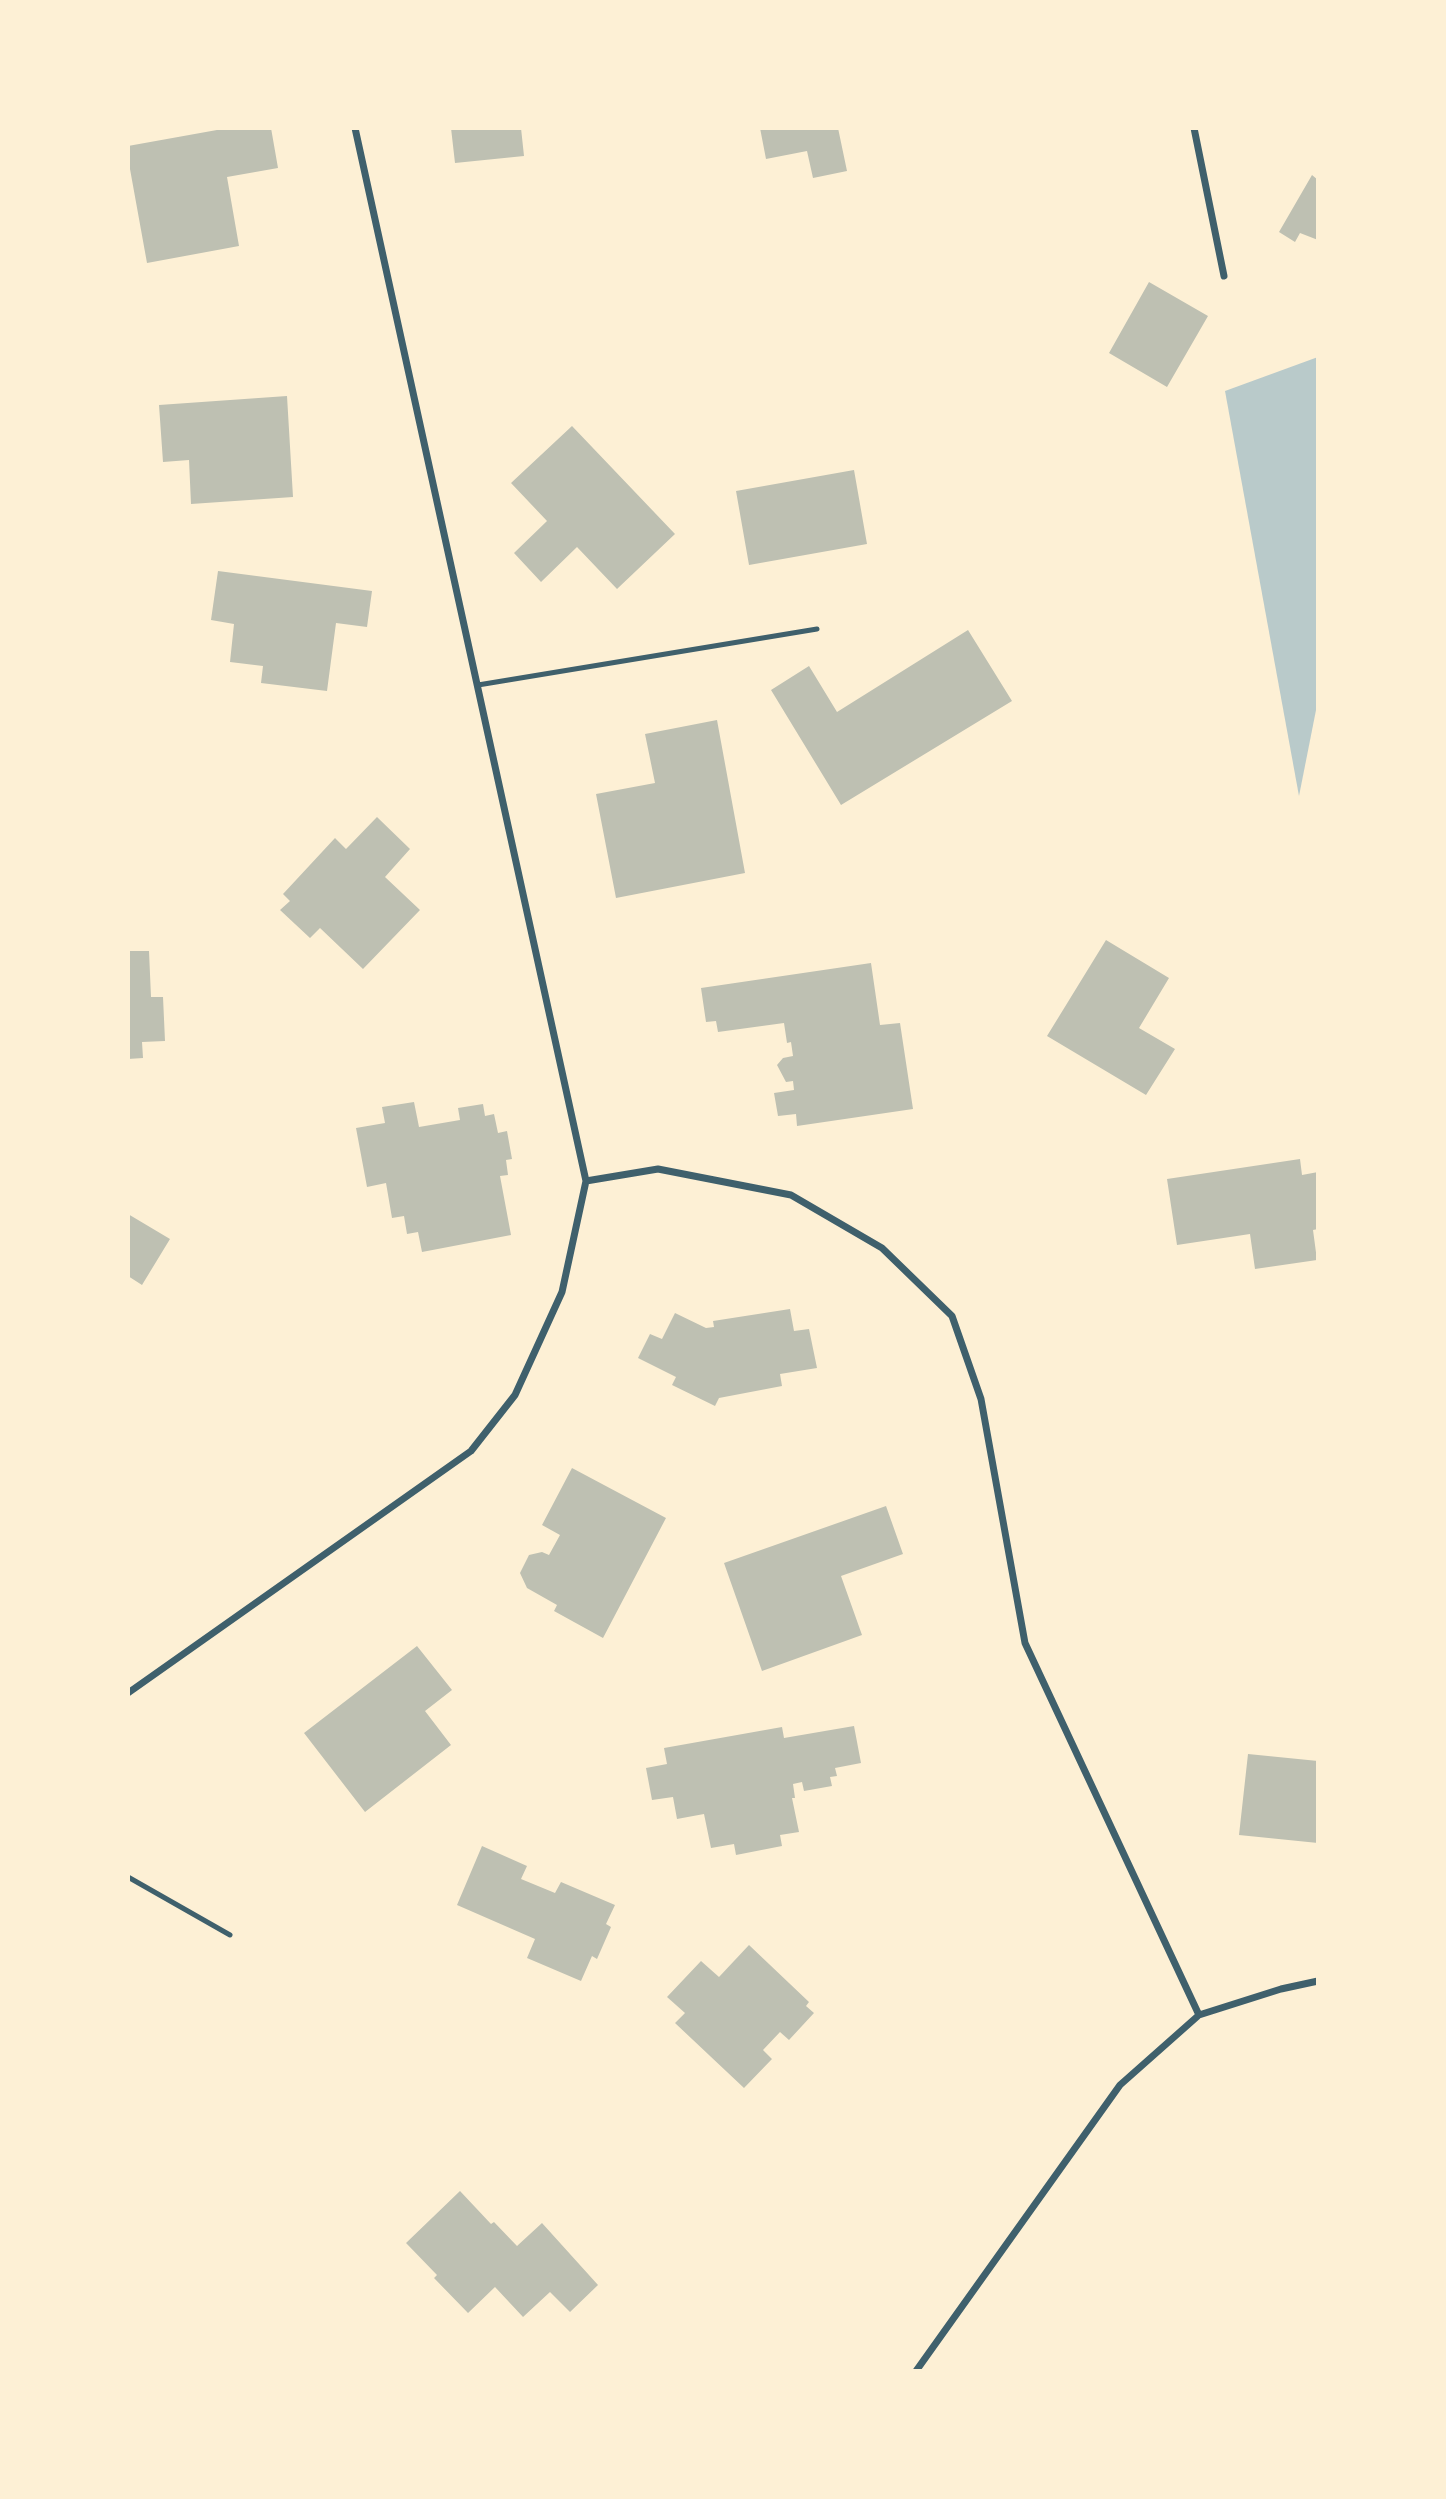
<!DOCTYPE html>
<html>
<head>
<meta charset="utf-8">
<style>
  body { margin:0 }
  #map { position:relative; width:1446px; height:2499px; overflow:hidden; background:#fdf0d5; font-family:"PT Sans",sans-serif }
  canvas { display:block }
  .frame { position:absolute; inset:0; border:130px solid #fdf0d5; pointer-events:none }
</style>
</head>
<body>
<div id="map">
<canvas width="1446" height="2499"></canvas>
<div class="frame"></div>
</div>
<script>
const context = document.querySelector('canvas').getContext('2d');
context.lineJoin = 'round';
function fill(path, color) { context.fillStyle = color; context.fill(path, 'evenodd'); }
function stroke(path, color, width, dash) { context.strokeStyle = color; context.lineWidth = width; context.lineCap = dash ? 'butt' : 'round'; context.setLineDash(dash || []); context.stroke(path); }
const green = new Path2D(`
  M1318,357V700L1299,796L1225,391Z`);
const building = new Path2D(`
  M228,128H271L278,168L227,177L239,246L147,263L128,158V146Z
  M451,128H521L524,156L455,163Z
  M760,128H838L847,171L813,178L807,151L766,159Z
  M1312,175L1318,180V240L1300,233L1295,242L1279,232Z
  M1149,282L1208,316L1167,387L1109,353Z
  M287,396L293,497L191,504L189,460L163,462L159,405Z
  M572,426L675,534L617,589L577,547L541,582L514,553L547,521L511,483Z
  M854,470L867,544L749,565L736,491Z
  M218,571L372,591L367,627L336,623L327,691L261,683L263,666L230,662L234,624L211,620Z
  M968,630L1012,701L841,805L771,690L809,666L837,712Z
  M717,720L745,873L616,898L596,794L655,783L645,734Z
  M377,817L410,849L385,877L420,910L363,969L320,928L310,938L280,910L290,901L283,894L335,838L346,849Z
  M1106,940L1169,978L1139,1028L1175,1049L1146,1095L1047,1036Z
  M128,951H149L151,997H163L165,1041L142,1042L143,1058L128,1059Z
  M871,963L880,1025L900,1023L913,1109L797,1126L796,1114L778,1116L774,1093L794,1090L793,1081L786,1082L777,1065L783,1058L793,1056L791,1042L787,1043L784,1023L718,1032L716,1021L706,1022L701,988Z
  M414,1102L419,1127L460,1120L458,1108L483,1104L485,1116L494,1114L498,1133L507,1131L512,1159L506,1160L508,1175L500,1176L511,1235L422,1252L418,1232L407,1234L404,1216L392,1218L386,1183L367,1187L356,1128L385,1123L382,1107Z
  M1300,1159L1302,1175L1318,1172V1229L1313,1230L1317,1260L1255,1269L1250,1234L1177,1245L1167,1179Z
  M128,1214L170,1239L142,1285L128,1276Z
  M790,1309L794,1331L809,1329L817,1368L780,1374L782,1386L719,1398L715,1406L672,1385L676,1377L638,1358L650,1334L662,1339L675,1313L706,1328L714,1327L713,1321Z
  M572,1468L666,1518L603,1638L554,1611L557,1605L527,1588L520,1573L529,1555L542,1552L549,1555L560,1535L542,1525Z
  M886,1506L903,1554L841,1576L862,1635L762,1671L724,1563Z
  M417,1646L452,1690L425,1711L451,1745L365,1812L304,1733Z
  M854,1726L861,1763L835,1768L837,1776L830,1777L832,1786L804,1791L802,1782L793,1784L795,1798H792L799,1832L780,1835L782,1846L736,1855L734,1844L711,1848L704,1814L677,1819L673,1797L652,1800L646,1768L667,1764L664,1748L782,1727L784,1738Z
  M1248,1754L1318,1761V1843L1239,1835Z
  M482,1846L527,1866L521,1879L555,1893L561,1882L615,1905L606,1924L611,1927L597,1959L592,1956L581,1981L527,1958L535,1939L457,1905Z
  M749,1945L809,2002L806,2006L814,2013L789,2040L780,2032L763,2050L772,2059L744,2088L675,2023L685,2013L667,1997L701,1961L719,1977Z
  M460,2191L491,2224L494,2222L517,2246L542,2223L598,2285L570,2312L550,2292L523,2317L495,2287L468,2313L434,2278L437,2275L406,2243Z`);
const service = new Path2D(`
  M478,685L817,629
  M128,1877L230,1935`);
const minor = new Path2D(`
  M1194,128L1224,276
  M586,1181L658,1169L791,1195L882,1248L952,1316L981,1399L1025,1643L1199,2015
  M128,1693L471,1451L515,1395L562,1292L586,1181L355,128
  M916,2371L1120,2085L1199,2015L1281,1989L1318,1981`);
fill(green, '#b9caca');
fill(building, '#bec0b2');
stroke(service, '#3f606c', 5);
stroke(minor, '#3f606c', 7);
</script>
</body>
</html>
